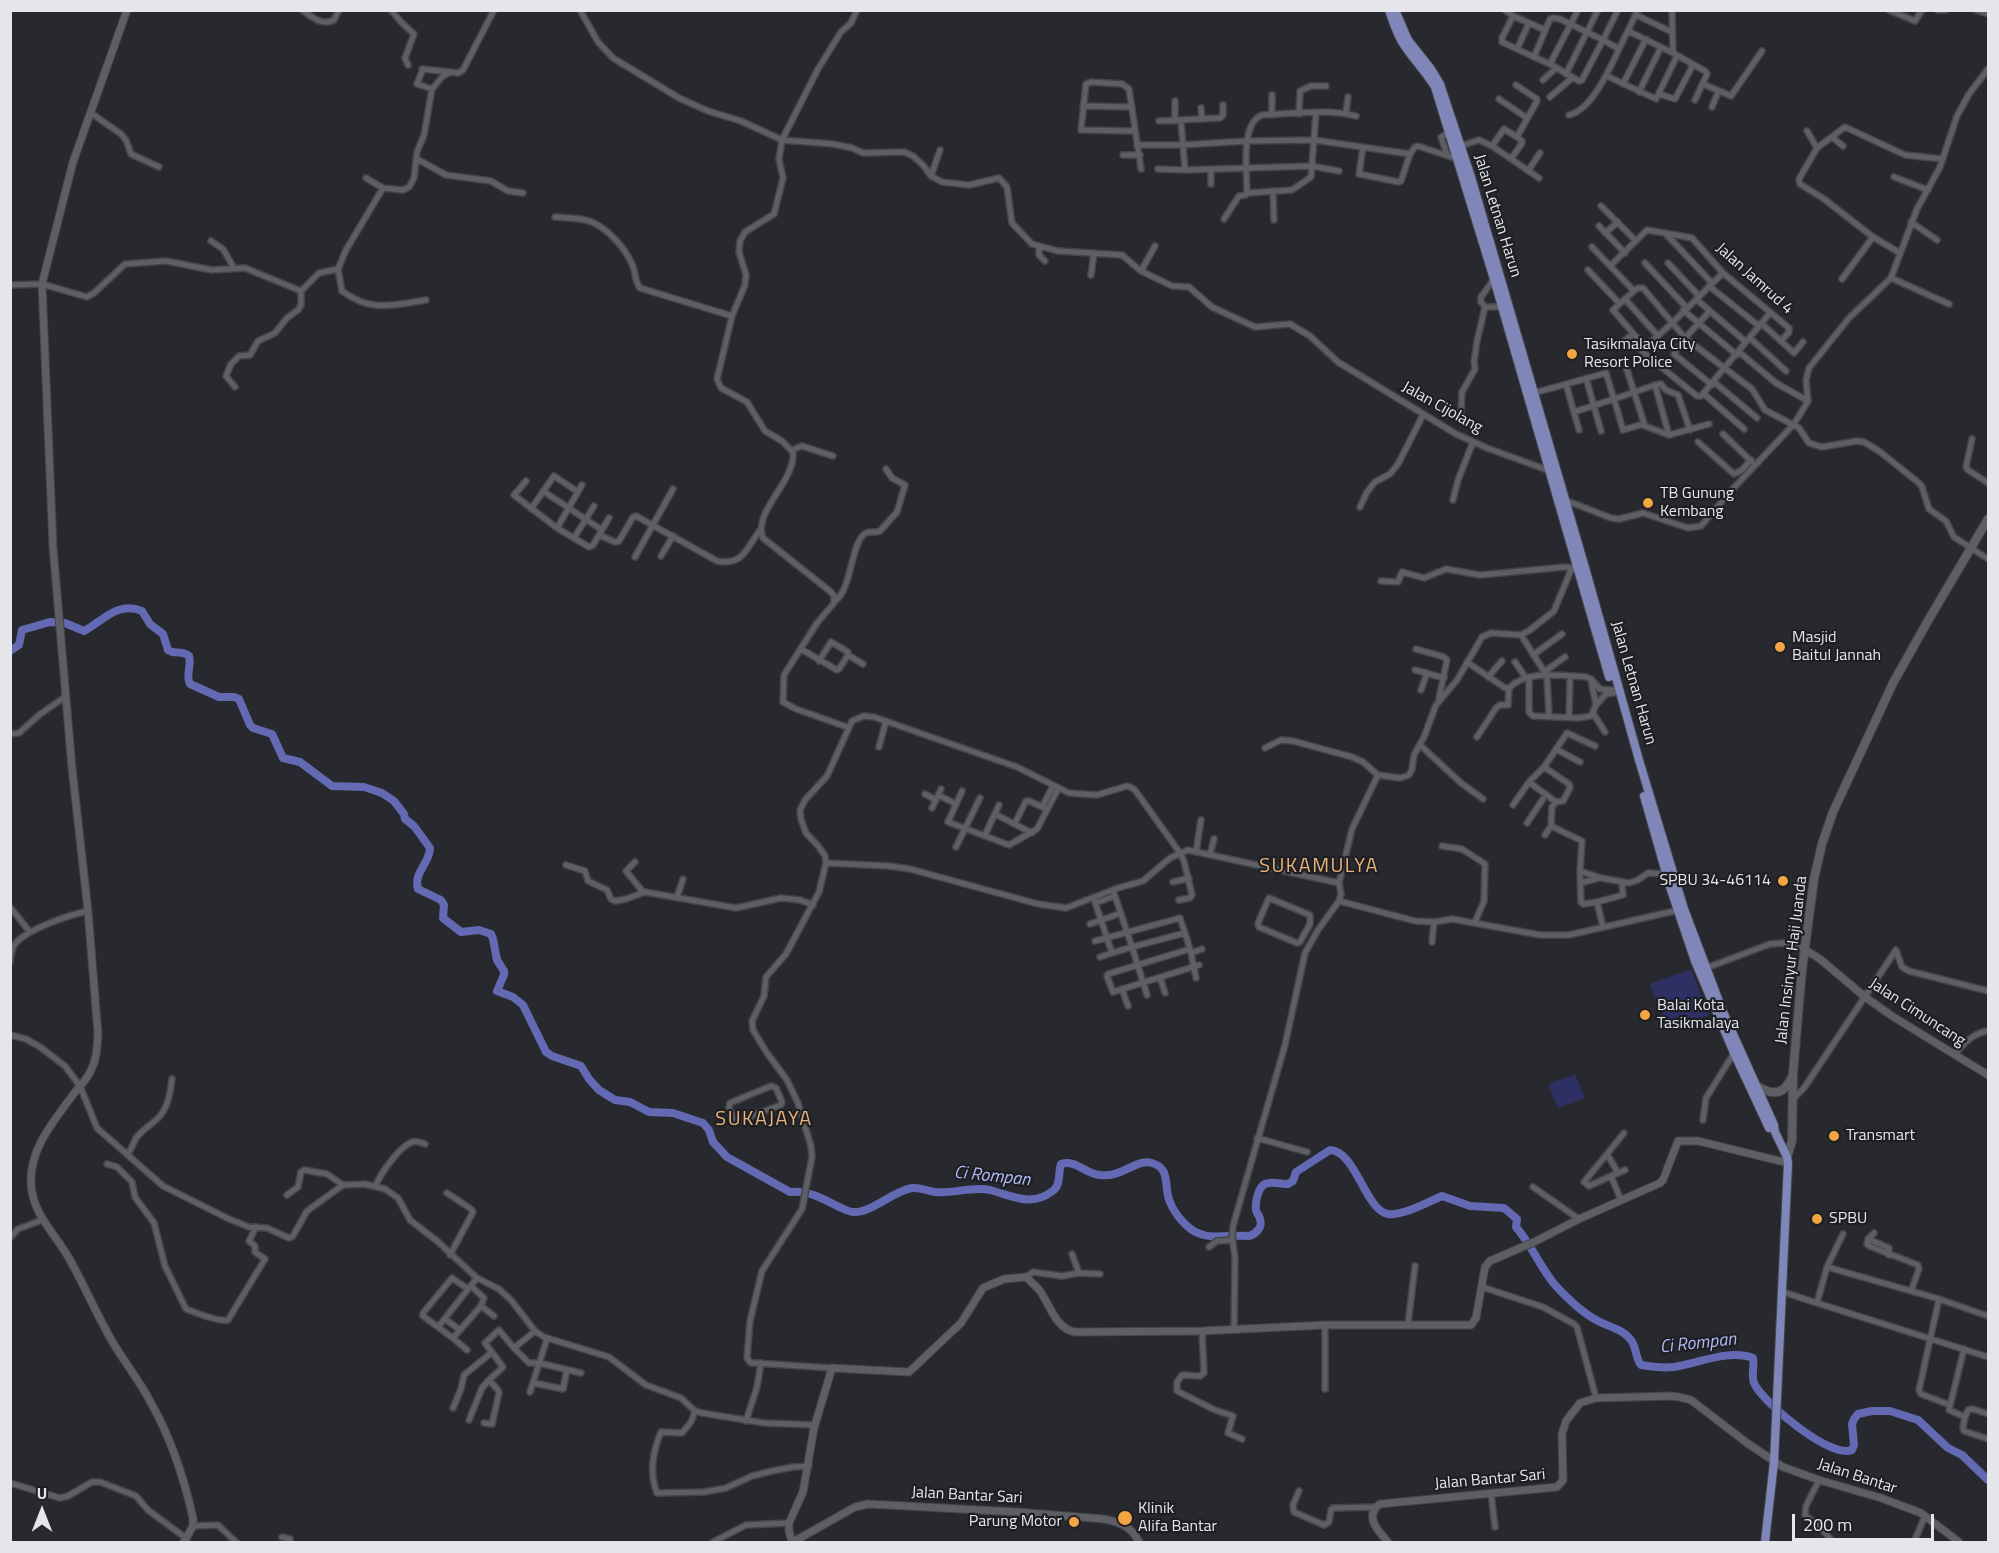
<!DOCTYPE html>
<html>
<head>
<meta charset="utf-8">
<style>
  body { margin:0 }
  #map { position:relative; width:1999px; height:1553px; overflow:hidden; background:#28292e; font-family:"Titillium Web",sans-serif }
  canvas { display:block }
  .frame { position:absolute; inset:0; border:12px solid #e5e6e9; pointer-events:none }
  .north { position:absolute; left:12px; top:1481px; width:60px; height:60px; -webkit-text-stroke:4px #1e1f24; paint-order:stroke; rotate:0deg; font-size:16px; font-weight:700; line-height:24px; text-align:center; color:#e5e6e9 }
  .north::after { content:''; display:block; margin:auto; width:21px; height:27px; background:#e5e6e9; clip-path:polygon(50% 0,100% 100%,50% 72%,0 100%) }
  .scale { position:absolute; left:1792px; top:1514px; width:142px; height:27px; box-sizing:border-box; border:3px solid #e5e6e9; border-top:0; padding-left:8px; font-size:18px; line-height:21px; white-space:nowrap; color:#e5e6e9; -webkit-text-stroke:4px #1e1f24; paint-order:stroke }
</style>
</head>
<body>
<div id="map">
<canvas width="1999" height="1553"></canvas>
<div class="frame"></div>
<div class="north">U</div>
<div class="scale">200 m</div>
</div>
<script>
const context = document.querySelector('canvas').getContext('2d');
context.lineJoin = 'round';
function fill(path, color) { context.fillStyle = color; context.fill(path, 'evenodd'); }
function stroke(path, color, width, dash) { context.strokeStyle = color; context.lineWidth = width; context.lineCap = dash ? 'butt' : 'round'; context.setLineDash(dash || []); context.stroke(path); }
function label(font, color, halo, rows, align = 'center') {
  context.font = font + ' "Titillium Web",sans-serif'; context.lineWidth = 4.5; context.setLineDash([]); context.textBaseline = 'middle'; context.strokeStyle = halo; context.fillStyle = color; for (const [text, x, y, turn = 0] of rows) {
    context.save(); context.translate(x, y); context.rotate((+turn || 0) * Math.PI / 180); context.textAlign = isNaN(turn) ? turn : align; if (halo) context.strokeText(text, 0, 0); context.fillText(text, 0, 0); context.restore();
  }
}
const green = new Path2D(`
  M1691,969L1709,1015L1668,1030L1661,1012L1665,1011L1662,1002L1657,1004L1650,984Z
  M1575,1074L1585,1098L1558,1108L1548,1084Z`);
const river = new Path2D(`
  M10,651L19,645L22,630L50,622L65,623L84,631C104,620 118,601 142,611L150,624L163,634L168,650C175,655 182,650 189,656C192,666 185,674 190,684L219,697H234L239,699L250,725L253,728L272,734L283,758L300,762L332,786L364,787L382,793L394,801L404,814L405,819L414,826L430,848C430,863 413,873 418,889L441,900L444,905L443,918L461,932L479,930L491,934L493,939L497,960L504,971V975L497,991L513,997L523,1005L546,1052L552,1056L581,1066L589,1079L599,1090L615,1100L630,1102L649,1112L673,1113L703,1123L709,1130L713,1142L727,1157L790,1192C807,1190 822,1198 837,1206C842,1208 848,1212 854,1212C871,1213 893,1191 912,1188C920,1187 927,1191 935,1192C952,1194 973,1186 990,1190C1013,1196 1032,1208 1054,1190C1061,1184 1058,1172 1061,1164C1076,1159 1085,1174 1100,1175C1122,1178 1137,1158 1152,1163C1172,1169 1163,1188 1170,1202C1174,1213 1187,1229 1198,1233C1213,1240 1232,1234 1249,1236C1256,1234 1263,1227 1260,1219C1259,1214 1257,1215 1256,1210C1255,1203 1258,1187 1265,1184C1270,1181 1282,1184 1288,1184L1293,1181L1296,1172L1330,1150C1356,1151 1365,1210 1388,1214C1403,1216 1428,1202 1442,1196L1470,1206L1504,1208L1517,1219L1516,1227C1531,1244 1540,1267 1555,1285C1568,1299 1582,1313 1598,1321C1609,1327 1623,1329 1631,1340C1637,1348 1635,1358 1641,1365C1652,1367 1663,1368 1674,1367C1699,1363 1729,1349 1753,1358C1755,1367 1750,1377 1755,1385C1766,1405 1831,1459 1852,1450L1854,1445L1852,1424L1854,1419L1858,1414L1872,1411H1890L1918,1420L1948,1448L1962,1455L1988,1480`);
const minor = new Path2D(`
  M302,10C312,17 321,26 334,20L339,10
  M391,10L401,22L414,34L405,58L408,65
  M580,10L598,42L613,58L679,98L708,111L741,121L782,140L833,144L852,148L863,153L904,152L913,156L923,165L931,176L942,182L969,185L999,178L1007,187L1012,223L1032,244L1058,251L1122,255L1141,271L1172,286L1189,287L1212,307L1255,327L1290,324L1310,336L1338,362L1456,434L1487,448L1550,471
  M1505,10L1513,16
  M1578,10L1550,64L1579,81L1582,80L1603,40L1619,49L1638,10
  M1672,10L1673,53L1705,71L1707,74L1695,100
  M1889,10L1915,21L1922,10
  M1938,10H1945
  M1976,10L1988,14
  M1636,15L1672,32
  M1628,31L1673,53
  M1517,49L1529,23
  M1534,57L1502,42V38L1513,16L1545,30
  M1550,64L1534,57L1550,19L1553,18L1560,19L1603,40L1617,12
  M422,69L450,72
  M423,69L417,84L432,89
  M1566,74L1598,10
  M1607,76L1656,99L1677,56
  M1543,80L1556,68
  M1623,84L1646,39
  M1703,84L1731,96L1762,51
  M1639,92L1661,47
  M1659,94L1675,99L1693,65
  M1272,95V115
  M1550,97L1572,78
  M1499,99L1527,118
  M1175,101V121
  M1083,106L1132,107
  M1712,107L1718,92
  M1201,108L1202,119
  M91,113L121,134L126,140L131,154L159,167
  M1346,113L1348,97
  M1299,114L1300,91L1311,86H1326
  M1569,115C1592,110 1610,68 1619,49
  M1159,121L1220,118L1223,115V105
  M1181,121L1185,170
  M1135,131L1081,130L1086,84L1091,82L1122,84L1129,89L1141,169
  M1807,131L1817,148
  M1832,137L1843,146
  M1137,145H1182L1246,141L1314,140L1410,154L1415,147L1418,146L1457,159
  M1461,146L1479,140L1492,146L1504,129L1517,137L1537,101V99L1516,85
  M1492,146L1539,178
  M1363,147L1359,174L1399,182L1401,181L1410,154
  M1123,155H1140
  M1447,155L1441,137L1449,133
  M417,159L446,175L491,181L508,191L523,193
  M1511,159L1522,143V141L1517,137
  M1158,169L1185,170L1312,166L1339,171
  M1211,169V184
  M1528,171L1540,153
  M931,176L940,150
  M1894,177L1928,190
  M366,178L383,188
  M1273,191L1274,220
  M1247,193C1247,173 1240,123 1262,115C1293,114 1326,108 1356,116
  M1601,206L1636,241
  M555,217C566,218 582,218 592,222C608,229 624,247 631,262C636,270 634,281 640,288L732,316
  M1224,219L1239,196L1246,195L1247,193L1292,190L1311,177L1316,113
  M1911,222L1937,240
  M1599,226L1625,253
  M1605,233L1618,222
  M211,241L223,249L234,268
  M1592,247L1634,291L1638,288H1643L1685,338L1752,389L1765,410L1799,428L1809,443L1822,447L1857,441L1864,442L1879,451L1919,483L1922,487L1929,509L1946,521L1954,537L1988,559
  M1039,248V255L1045,261
  M1900,253L1873,237L1824,199L1800,184L1799,179L1817,148L1845,127L1905,155L1943,159
  M1645,263L1686,307
  M1668,263L1699,296
  M1610,266L1647,230L1665,233
  M338,269L342,291C372,313 392,305 426,300
  M1588,270L1619,303
  M1141,271L1155,246
  M1723,273C1697,298 1673,324 1645,347L1642,351L1644,353L1697,396H1701L1770,313
  M1091,275L1094,253
  M1891,278L1949,304
  M1494,279L1481,297V302L1485,307H1502
  M1842,279L1873,237
  M1712,283L1665,233L1692,238L1723,273L1789,328V332L1781,341
  M10,285L42,284L87,297L94,293L125,264L166,261L212,270L245,268L301,291V305L298,310L287,318L275,333L258,341L250,355L239,356L231,364L226,376L235,387
  M1709,286L1759,326
  M301,291L319,273L338,269L346,250L383,188L403,190L409,187L414,178L417,152L424,135L432,89L443,76L450,72L458,73L463,70L494,10
  M1634,291L1625,299L1658,336
  M1625,299L1613,310L1645,347
  M1696,299L1710,311L1685,338L1674,354L1712,385
  M1683,310L1737,355
  M1710,311L1746,342
  M1761,323L1794,353L1803,342
  M1750,338L1786,371
  M1619,345L1633,334
  M1739,352L1776,383L1808,401
  M1627,370L1645,426L1669,435
  M1586,378L1601,431
  M1714,382L1757,418
  M1566,384L1579,430
  M1655,385L1661,384L1666,390L1678,395L1690,430
  M1534,393L1606,373L1614,399L1655,385L1669,435L1709,424
  M1704,394L1744,429
  M1574,412L1614,399L1623,430L1643,424
  M1461,414L1462,392L1475,369L1474,362L1477,341L1485,307
  M1723,434L1752,462
  M1972,439L1966,467L1968,470L1988,483
  M1698,442L1734,474L1742,470L1751,460
  M792,450L802,446L833,456
  M526,481L514,495L557,528L589,547L593,545L599,535
  M543,491L602,530L599,535L615,542L619,541L633,517L636,516L717,561C743,566 746,549 760,530
  M1453,500L1458,480L1473,442
  M1565,500L1611,518L1619,519L1643,513L1688,528L1701,526L1730,492L1794,424L1808,401L1806,380L1809,368L1849,318L1891,278L1917,209L1940,167L1957,116L1969,94L1988,69
  M1360,507L1367,492L1375,482L1390,474L1398,464L1423,415
  M531,509L554,476L578,492
  M557,528L582,485
  M602,530L609,518
  M574,538L594,506
  M661,556L673,536
  M635,557L673,489
  M1381,581L1398,582L1402,572L1424,578L1446,569L1480,575L1565,567L1572,568
  M835,601C852,590 851,540 866,533C870,531 876,533 880,531L897,512L905,485L892,478L886,469
  M1521,635L1547,676L1549,716
  M801,649L837,670L839,669L848,655L863,664
  M1416,649L1444,657L1447,660L1439,698
  M1533,655L1562,634
  M819,661L831,642L848,652V655
  M1467,662L1505,688H1509C1527,669 1562,676 1586,677L1591,679L1600,689L1613,690
  M1515,662L1526,678
  M1415,670L1444,678
  M1544,672L1565,657
  M1488,677L1502,661
  M1529,677V712L1533,716L1578,718L1591,716L1596,705L1591,680
  M1421,690L1427,673
  M1596,705L1606,694L1614,693
  M1593,713L1605,732
  M1569,717L1570,677
  M847,727L796,709L783,702L784,675L817,623L834,603V596L831,592L763,538C752,512 796,481 793,452L782,441L765,431L747,402L721,388L717,379L732,316L745,285L746,275L739,252L740,241L745,232L774,214L783,178L779,159L782,140L818,69L841,32L851,23L857,10
  M10,734L19,733L39,715L65,697
  M1477,737L1496,708L1500,705H1508L1509,688
  M1420,745L1461,783L1483,799
  M1595,746L1567,733L1544,767L1529,782L1556,802L1552,807L1551,826L1582,841L1580,871L1601,878L1629,883L1638,880L1648,873L1666,874
  M879,747L886,721
  M1265,748L1281,740L1293,741L1352,757L1363,762L1378,775
  M1556,749L1580,762
  M1544,767L1569,784L1570,788L1563,801L1556,802
  M962,791L948,822L1009,845L1037,829L1058,789
  M925,794L936,800
  M938,795L956,804
  M1513,805L1529,782
  M1042,807L1053,786
  M932,808L941,789
  M995,814L1032,833
  M1015,823L1026,801H1029L1047,809
  M1527,823L1543,799
  M985,835L999,805
  M1545,835L1551,826
  M1442,846L1462,849L1485,864L1484,901L1475,922
  M956,847L980,798
  M1196,852L1201,820
  M1210,855L1214,839
  M635,862L626,871L643,892
  M826,863L889,866L910,869L1038,904L1066,908L1118,888L1143,881L1170,858L1188,850L1339,883L1341,894L1339,901L1318,930L1305,953L1285,1045L1233,1226L1232,1238L1235,1257L1234,1329
  M566,865L585,871L588,881L607,890L611,899L615,901L626,899L645,892L736,908L781,898L800,900L813,905
  M1580,871L1581,902L1583,904L1597,902L1603,927
  M1173,882L1189,878
  M1339,883L1352,829L1378,775L1400,778L1409,775L1412,769L1414,755L1424,737L1436,705L1457,680L1482,637L1491,633L1521,635L1530,630L1554,611L1571,570L1577,566
  M1581,883L1599,878
  M677,897L683,879
  M1269,898L1310,915V924L1300,942L1297,943L1259,927L1258,923Z
  M1094,899L1112,953L1132,947L1113,890
  M1339,901L1415,921L1434,922L1452,919L1540,935H1569L1679,910
  M1597,902L1623,895L1622,883
  M1095,903L1115,896
  M10,907L30,932
  M1090,924L1121,913
  M1185,933L1190,949
  M1095,941L1180,918L1185,933L1132,947L1147,995
  M1432,942L1434,922
  M1896,950L1902,967L1909,971L1988,991
  M1191,953L1196,978
  M1100,957L1112,953
  M10,962C11,956 11,949 15,944C27,929 69,915 88,911
  M1199,965L1113,992L1107,976L1108,974L1190,949L1191,953L1202,949
  M1706,968L1770,944L1784,943L1804,949
  M1160,977L1165,993
  M1122,989L1128,1006
  M10,1035L26,1039L40,1047L65,1066L80,1086L97,1128L163,1186L229,1219L249,1227L267,1228L289,1238L293,1236L307,1211L343,1185L365,1184L385,1189L398,1198L410,1220L437,1241L477,1278L499,1289L511,1300L535,1331L544,1337L609,1357L646,1385L681,1398L695,1411L702,1413L764,1423L814,1425
  M1956,1053C1965,1042 1974,1033 1988,1031
  M771,1086L776,1088L782,1102L781,1105L735,1122L729,1108L730,1103Z
  M1793,1099L1804,1088L1896,950
  M1703,1120L1706,1098L1734,1053
  M1257,1138L1307,1152
  M1607,1154L1584,1182L1589,1186L1611,1176
  M127,1155C132,1149 133,1144 136,1138C142,1130 151,1125 157,1119C168,1109 170,1094 172,1079
  M107,1164L117,1167L132,1182L135,1197L154,1223L165,1266L186,1309C196,1313 218,1322 228,1320L265,1259L255,1252V1246L249,1241L256,1227
  M1618,1173L1607,1154L1624,1133
  M376,1185C381,1173 398,1149 410,1143C415,1140 420,1142 425,1144
  M1533,1187L1579,1219
  M447,1193L471,1209L473,1212L450,1255
  M287,1195L298,1187L301,1172L304,1170L327,1174L343,1185
  M1621,1200L1611,1176L1625,1170
  M1874,1233L1868,1239L1867,1244L1869,1246L1918,1265L1919,1269L1911,1291
  M1843,1234L1827,1267L1817,1303L1988,1357
  M10,1238L18,1229L42,1220
  M1868,1239L1889,1248V1255
  M1209,1247L1217,1241L1233,1240
  M1072,1254L1079,1273
  M1827,1267L1939,1299L1919,1390L1921,1394L1950,1405
  M1026,1277L1033,1272L1062,1276L1079,1273L1100,1274
  M1482,1287L1543,1307L1574,1324L1577,1327L1596,1398
  M468,1289L452,1278L423,1313V1316L438,1327L477,1278
  M1783,1292L1817,1303
  M1939,1299L1988,1316
  M481,1306L494,1316
  M445,1319L460,1330
  M1408,1324L1415,1266
  M1325,1325V1389
  M438,1327L453,1338L481,1306L484,1298L471,1286
  M1202,1331L1204,1373L1200,1376L1182,1375L1177,1382V1391L1215,1410L1233,1416L1228,1433L1242,1439
  M453,1338L467,1350
  M514,1348L529,1363H539L581,1373
  M1964,1349L1949,1410L1965,1417L1963,1427L1964,1431L1988,1439
  M832,1368L755,1363H751L747,1358L750,1321L762,1271L802,1209L812,1157L811,1146L798,1103L787,1080L767,1053L753,1030L752,1021L764,996L766,977L786,954L819,892L826,863L825,856L819,847L806,833L801,819L800,810L805,800L827,776L852,721L864,716L874,717L1017,767L1069,793L1097,795L1127,786L1130,787L1135,790L1180,853L1184,861L1192,895L1190,898L1179,900
  M534,1383L563,1389L567,1370
  M530,1392L547,1339
  M453,1408L461,1389L464,1375L491,1353
  M695,1411L691,1422L682,1433L661,1432C653,1451 649,1473 657,1493L704,1492L726,1488L752,1476L772,1471L793,1467L809,1466
  M1965,1417L1968,1410L1973,1409L1988,1414
  M469,1420L482,1388L489,1380
  M746,1421L757,1387L761,1363
  M484,1423L492,1424L499,1393L498,1390L489,1380L503,1367L485,1343L499,1330L514,1348L535,1331
  M1819,1480L1806,1506L1805,1515L1821,1528L1833,1542
  M10,1483L60,1498L68,1496L92,1482H100L136,1496L148,1510L187,1539
  M1299,1491L1293,1505L1294,1512L1324,1525L1329,1522L1331,1510L1333,1508L1375,1507
  M1491,1493L1495,1527
  M193,1526L218,1525L236,1542
  M282,1537L290,1539V1542
  M713,1542L746,1525L789,1523
  M1914,1542L1925,1516`);
const tertiary = new Path2D(`
  M127,10L73,162L42,284L53,547L72,768L88,911L98,1034C97,1047 97,1059 91,1070C88,1078 81,1085 75,1092C55,1120 29,1148 31,1184C33,1216 56,1234 70,1260C85,1287 97,1315 112,1341C124,1362 140,1381 151,1403C171,1438 184,1478 193,1518V1526L184,1542
  M1804,949L1820,959L1865,997L1892,1016L1988,1075
  M792,1542L789,1531V1523L803,1492L814,1428L832,1368L909,1372L961,1323L983,1288L1004,1279L1026,1277C1031,1282 1036,1286 1040,1291C1050,1305 1056,1329 1075,1332L1202,1331L1325,1325H1471L1476,1318L1485,1267L1490,1261L1534,1242L1579,1219L1660,1183L1663,1180L1678,1141H1698L1788,1163
  M793,1542L855,1507L868,1504L1017,1512L1104,1519C1120,1522 1132,1527 1139,1542
  M1388,1542C1379,1532 1363,1516 1380,1504L1557,1487L1563,1480L1562,1434L1566,1421L1580,1403L1596,1398L1671,1396L1679,1397L1691,1400L1747,1443L1783,1467L1819,1480L1881,1498L1921,1513L1959,1542`);
const secondary = new Path2D(`
  M1755,1085C1771,1095 1783,1097 1792,1077
  M1787,1157L1792,1141L1793,1073L1802,970L1814,879L1822,844L1833,812L1893,683L1929,619L1988,519`);
const primary = new Path2D(`
  M1389,10C1393,22 1397,35 1404,45C1414,60 1426,72 1435,87L1494,279L1609,677
  M1395,10L1408,40L1431,69L1440,84L1471,177L1588,578L1639,760L1684,909L1723,1012L1774,1125L1775,1132L1787,1157L1788,1163L1774,1462L1765,1542
  M1644,796L1670,887L1695,961L1734,1053L1769,1128`);
const markers = [
  [1572,354,6,"#f3a443"],
  [1648,503,6,"#f3a443"],
  [1780,647,6,"#f3a443"],
  [1783,881,6,"#f3a443"],
  [1645,1015,6,"#f3a443"],
  [1834,1136,6,"#f3a443"],
  [1817,1219,6,"#f3a443"],
  [1125,1518,8,"#f3a443"],
  [1074,1522,6,"#f3a443"]
];
const streetNames = [
  ["Jalan Letnan Harun",1497,216,73],
  ["Jalan Jamrud 4",1754,279,42],
  ["Jalan Cijolang",1442,408,29],
  ["Jalan Letnan Harun",1633,683,74],
  ["Jalan Insinyur Haji Juanda",1792,960,-83],
  ["Jalan Cimuncang",1917,1013,33],
  ["Jalan Bantar",1857,1477,18],
  ["Jalan Bantar Sari",1490,1480,-5],
  ["Jalan Bantar Sari",967,1496,3]
];
const poiNames = [
  ["Tasikmalaya City",1584,345],
  ["Resort Police",1584,363],
  ["TB Gunung",1660,494],
  ["Kembang",1660,512],
  ["Masjid",1792,638],
  ["Baitul Jannah",1792,656],
  ["SPBU 34-46114",1771,881,"right"],
  ["Balai Kota",1657,1006],
  ["Tasikmalaya",1657,1024],
  ["Transmart",1846,1136],
  ["SPBU",1829,1219],
  ["Klinik",1138,1509],
  ["Alifa Bantar",1138,1527],
  ["Parung Motor",1062,1522,"right"]
];
const waterNames = [
  ["Ci Rompan",992,1177,6],
  ["Ci Rompan",1698,1344,-6]
];
const quarterNames = [
  ["SUKAMULYA",1319,867],
  ["SUKAJAYA",764,1120]
];
fill(green, '#2e3064');
stroke(river, '#6369b2', 8);
stroke(minor, '#444449', 8);
stroke(tertiary, '#444449', 9);
stroke(secondary, '#444449', 10);
stroke(primary, '#444449', 10);
stroke(minor, '#5e5f65', 5);
stroke(tertiary, '#5e5f65', 7);
stroke(secondary, '#5e5f65', 8);
stroke(primary, '#8086b7', 8);
for (const [x, y, r, color] of markers) { const dot = new Path2D(); dot.arc(x, y, r, 0, 2 * Math.PI); context.fillStyle = color; context.fill(dot); stroke(dot, '#1e1f24', 2); }
label('16px', '#e5e6e9', '#1e1f24', streetNames);
label('16px', '#e5e6e9', '#1e1f24', poiNames, 'left');
label('italic 18px', '#b2bbf7', '#1e1f24', waterNames);
context.letterSpacing = '1.5px';
label('20px', '#eab377', '#1e1f24', quarterNames);
context.letterSpacing = '0px';
</script>
</body>
</html>
